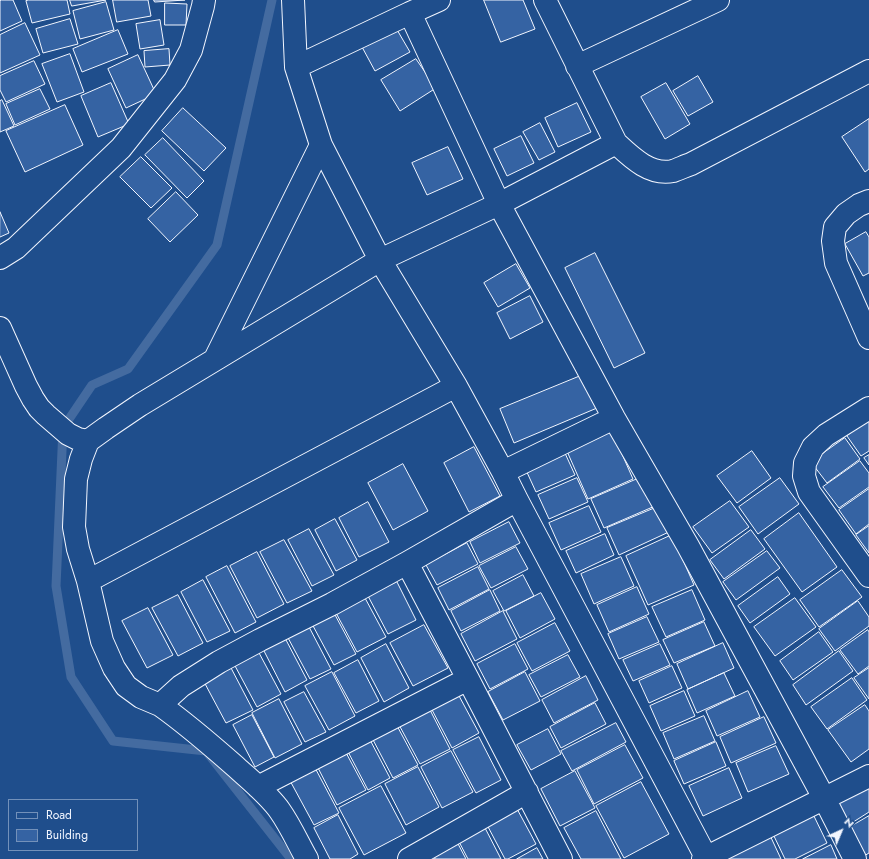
<!DOCTYPE html>
<html>
<head>
<meta charset="utf-8">
<style>
  body { margin:0 }
  #map { position:relative; width:869px; height:859px; overflow:hidden; background:#1f4e8c; font-family:Jost,sans-serif }
  canvas { display:block }
  .legend { position:absolute; left:8px; top:799px; width:130px; height:52px; box-sizing:border-box; background:#1f4e8c; border:1px solid #7391ba; margin:0; padding:5px 7px; list-style:none; font-size:12px; color:#f2f6ff }
  .legend li { display:flex; align-items:center; gap:8px; height:20px }
  .legend b { width:20px; border:1px solid #7391ba }
  .north { position:absolute; left:821px; top:811px; width:40px; height:40px; -webkit-text-stroke:3px #1f4e8c; paint-order:stroke; rotate:44deg; font-size:11px; font-weight:700; line-height:16px; text-align:center; color:#f2f6ff }
  .north::after { content:''; display:block; margin:auto; width:14px; height:18px; background:#f2f6ff; clip-path:polygon(50% 0,100% 100%,50% 72%,0 100%) }
</style>
</head>
<body>
<div id="map">
<canvas width="869" height="859"></canvas>
<ul class="legend">
<li><b style="height:5px;background:#1f4e8c"></b>Road</li>
<li><b style="height:11px;background:#3563a3"></b>Building</li>
</ul>
<div class="north">N</div>
</div>
<script>
const context = document.querySelector('canvas').getContext('2d');
context.lineJoin = 'round';
function stroke(path, color, width, dash) { context.strokeStyle = color; context.lineWidth = width; context.lineCap = dash ? 'butt' : 'round'; context.setLineDash(dash || []); context.stroke(path); }
function fill(path, color) { context.fillStyle = color; context.fill(path, 'evenodd'); }
const stream = new Path2D(`
  M272,0L217,245L128,369L92,385L63,428L56,586L71,677L113,741L206,751L291,859`);
const building = new Path2D(`
  M2,0H13L22,21L0,31V1Z
  M29,0H67L70,14L32,23L26,1Z
  M70,0H106L72,6Z
  M113,0H148L151,16L117,22Z
  M154,0H185L155,2Z
  M484,0H523L535,29L501,42Z
  M106,2L114,30L80,39L73,11Z
  M165,3L187,4L186,25H165Z
  M70,19L78,44L43,53L36,29Z
  M160,20L164,45L140,49L136,24Z
  M25,23L40,55L0,73V35Z
  M396,28L410,52L375,71L362,47Z
  M118,30L128,54L82,72L73,49Z
  M169,49L170,65L145,67L144,51Z
  M70,54L84,92L57,102L42,64Z
  M138,55L156,94L126,108L108,69Z
  M416,59L436,88L400,111L381,80Z
  M34,61L45,84L6,102L0,90V76Z
  M698,76L713,102L688,116L673,91Z
  M111,83L129,124L98,137L81,96Z
  M666,83L690,124L665,139L641,97Z
  M40,89L50,109L15,125L6,104Z
  M2,100L14,126L0,132V101Z
  M577,103L591,132L558,147L545,118Z
  M65,105L83,145L25,172L6,131Z
  M183,108L226,148L204,171L162,131Z
  M869,119V169L865,172L842,137Z
  M540,123L555,152L539,160L523,132Z
  M521,136L534,163L507,176L494,149Z
  M163,138L204,181L187,198L145,155Z
  M448,147L463,179L427,195L412,163Z
  M141,157L172,188L151,208L120,177Z
  M176,192L198,215L170,242L148,219Z
  M0,212L9,233L0,237Z
  M866,232L869,237V273L863,276L845,244Z
  M595,253L645,353L614,368L565,268Z
  M516,264L530,288L498,307L484,283Z
  M530,296L543,322L510,339L497,313Z
  M583,375L597,408L514,443L500,409Z
  M869,420V451L861,456L847,436Z
  M611,429L633,479L588,499L566,449Z
  M845,438L860,459L827,483L811,462Z
  M474,447L500,496L469,512L444,463Z
  M564,451L575,475L536,492L525,468Z
  M752,451L771,478L737,503L717,476Z
  M869,455V465L864,458Z
  M860,461L869,473V487L839,508L823,487Z
  M403,464L428,511L393,530L368,483Z
  M642,477L655,506L604,528L591,499Z
  M577,478L588,502L549,519L538,495Z
  M780,478L799,504L758,534L739,507Z
  M869,489V524L856,534L839,510Z
  M730,501L749,527L712,553L693,527Z
  M368,502L389,542L359,557L339,518Z
  M589,506L601,532L561,550L549,523Z
  M660,506L671,531L619,555L607,528Z
  M799,513L837,567L802,592L764,539Z
  M335,519L357,560L336,571L315,530Z
  M509,522L520,543L480,563L470,542Z
  M869,526V553L856,535Z
  M309,529L334,575L312,586L288,540Z
  M751,530L765,549L724,579L710,560Z
  M605,534L614,555L576,573L566,551Z
  M672,535L694,585L648,605L626,556Z
  M284,540L312,591L287,603L260,552Z
  M467,543L478,564L437,585L426,565Z
  M516,547L528,569L491,588L479,566Z
  M767,551L780,568L736,600L723,582Z
  M257,552L284,604L257,618L230,566Z
  M621,557L634,586L594,604L581,574Z
  M227,566L256,622L235,633L206,577Z
  M478,567L489,589L449,610L438,588Z
  M842,570L862,597L819,627L800,600Z
  M523,575L534,596L504,611L493,591Z
  M778,577L790,594L750,623L738,606Z
  M203,580L230,631L207,642L181,592Z
  M397,582L416,620L388,634L368,596Z
  M637,587L649,614L609,632L597,605Z
  M490,590L500,611L461,631L451,611Z
  M692,590L705,620L666,637L652,607Z
  M541,593L555,619L520,638L506,611Z
  M178,595L203,643L178,656L152,608Z
  M365,598L386,637L357,652L336,613Z
  M795,598L816,627L775,656L754,627Z
  M858,601L869,617V626L835,651L819,629Z
  M148,608L173,655L147,668L122,621Z
  M503,611L517,639L475,661L461,634Z
  M334,613L356,654L334,665L312,624Z
  M647,617L659,642L619,659L608,634Z
  M704,622L715,646L674,663L663,640Z
  M555,623L570,651L532,671L517,643Z
  M308,625L331,669L310,679L287,636Z
  M424,625L448,668L413,686L390,643Z
  M868,630L869,632V666L858,674L840,650Z
  M819,632L833,652L793,680L780,661Z
  M285,638L307,680L285,692L263,649Z
  M723,643L734,668L688,689L677,664Z
  M386,644L409,688L384,702L361,658Z
  M515,644L528,669L490,689L477,664Z
  M660,644L670,665L633,681L623,660Z
  M258,651L281,694L257,707L234,664Z
  M839,651L853,671L806,705L793,685Z
  M568,655L580,677L541,697L529,675Z
  M358,660L379,701L356,713L334,673Z
  M230,666L253,710L226,723L203,680Z
  M672,666L682,688L649,703L639,681Z
  M869,668V699L854,678Z
  M332,672L355,716L329,730L305,686Z
  M525,672L540,701L503,720L488,692Z
  M724,673L735,696L697,713L687,690Z
  M586,676L598,700L554,723L542,700Z
  M852,678L867,700L827,729L811,707Z
  M684,691L695,716L661,731L650,706Z
  M748,691L760,717L717,736L706,711Z
  M304,692L326,732L305,742L284,702Z
  M458,694L479,733L452,748L431,708Z
  M279,699L302,744L275,758L252,713Z
  M595,703L606,724L561,748L550,727Z
  M865,705L869,711V749L851,762L828,730Z
  M429,708L450,749L420,764L398,723Z
  M252,715L274,757L255,767L233,725Z
  M704,716L715,741L674,759L663,733Z
  M764,717L776,743L731,763L720,737Z
  M395,722L418,765L393,778L371,736Z
  M616,723L626,742L572,771L561,751Z
  M548,729L561,754L531,770L517,745Z
  M368,736L390,778L368,790L346,748Z
  M479,737L501,780L476,793L453,750Z
  M716,742L726,766L684,784L674,761Z
  M625,745L643,778L594,804L577,770Z
  M776,746L789,774L748,792L736,763Z
  M344,749L366,790L337,805L316,764Z
  M451,751L473,792L442,808L421,767Z
  M313,764L339,813L314,825L288,777Z
  M418,767L439,807L406,825L385,784Z
  M729,768L742,798L703,816L689,786Z
  M575,771L595,808L560,826L541,789Z
  M641,782L669,834L624,858L596,806Z
  M869,782V812L847,826L833,804Z
  M381,786L406,833L364,855L339,808Z
  M516,807L536,844L508,859H505L486,823Z
  M596,811L621,859H581L564,828Z
  M812,812L827,843L795,859H785L772,832Z
  M338,815L358,854L350,859H330L314,828Z
  M869,816V853L864,856L847,829Z
  M483,824L501,859H468L457,838Z
  M768,831L781,859H720Z
  M456,840L466,859H435L432,852Z
  M831,845L837,859H803Z
  M537,848L543,859H517Z`);
const minor = new Path2D(`
  M293,0L296,67L321,145L380,260L456,386L503,472L517,500
  M545,0L616,143C631,157 650,176 673,171C679,169 685,166 691,164L869,71
  M410,13L439,0
  M577,66L718,0
  M296,67L410,13L499,204L614,418L688,546L824,798L855,859
  M869,201L859,205L846,214L835,227L833,241L836,263L869,338
  M0,258L16,248L121,148L175,80L191,50L203,6L204,0
  M0,328L26,386L33,399L39,408L46,415L68,434L78,439L88,441L106,428L140,405L380,260L499,204L616,143
  M215,359L321,145
  M869,408L826,435L813,447L805,463L804,476L809,492L869,576
  M88,441L81,459L76,479L74,527L78,549L88,581L102,641L114,668L126,686L141,697L160,705L181,686L219,662L260,640L332,604L407,563L517,500L707,859
  M503,472L614,418
  M407,563L468,679L561,859
  M88,581L456,386
  M160,705C187,724 211,745 236,767C250,780 269,795 280,811C290,825 298,843 307,859
  M258,787L468,679
  M409,859L527,792
  M703,859L869,776`);
stroke(stream, '#446ba0', 9);
fill(building, '#3563a3');
stroke(building, '#f2f6ff', 1);
stroke(minor, '#f2f6ff', 24);
stroke(minor, '#1f4e8c', 22);
</script>
</body>
</html>
